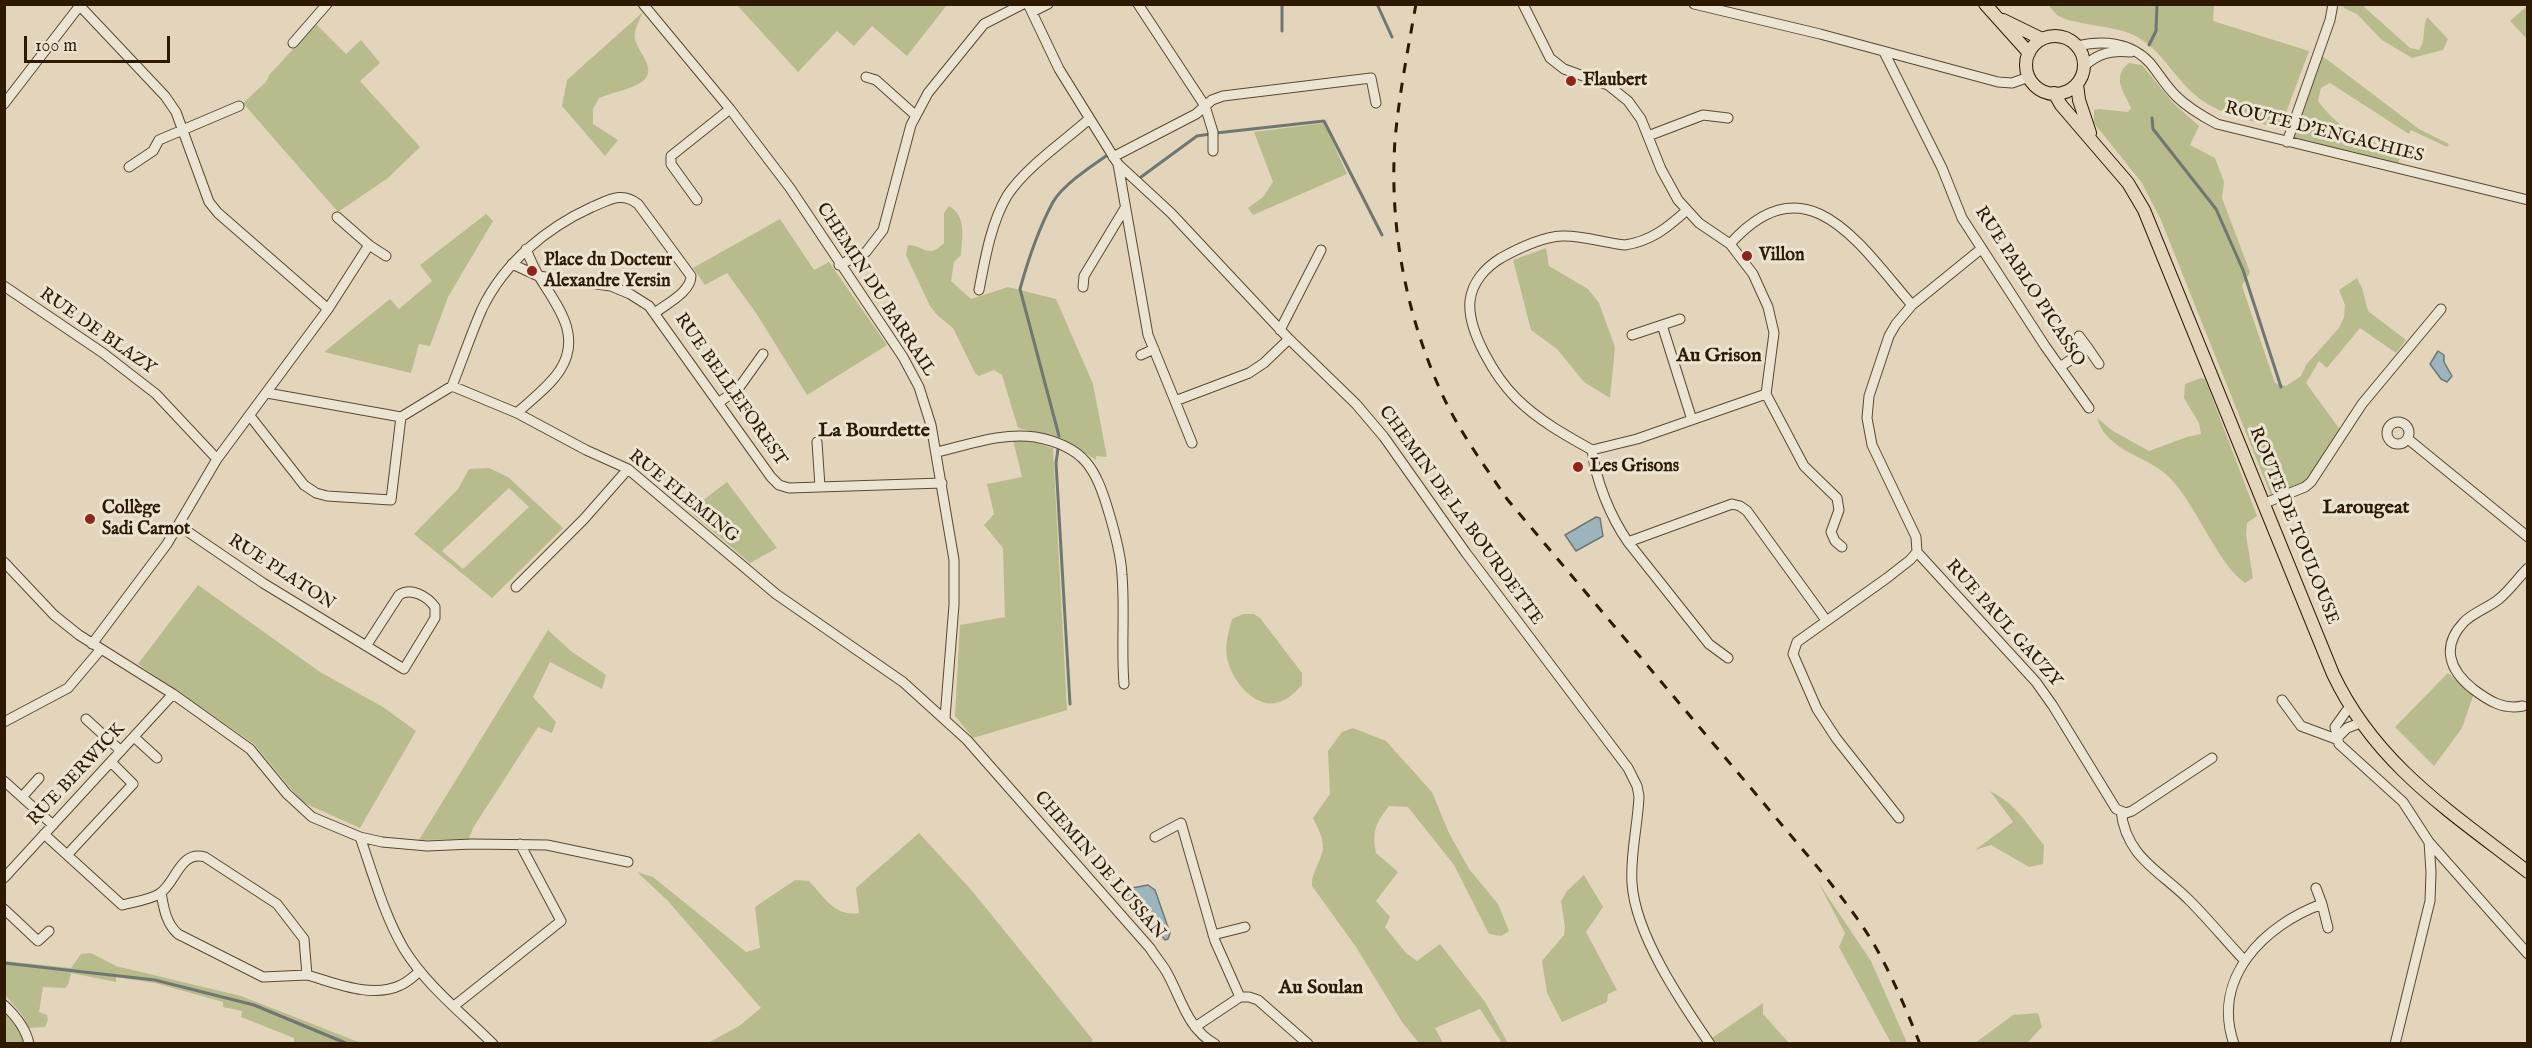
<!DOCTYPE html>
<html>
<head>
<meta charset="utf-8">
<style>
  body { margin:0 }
  #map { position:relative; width:2532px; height:1048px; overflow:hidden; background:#e2d5bb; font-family:"IM FELL English",serif }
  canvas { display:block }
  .frame { position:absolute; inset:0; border:6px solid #2d1a01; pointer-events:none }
  .scale { position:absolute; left:24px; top:36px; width:146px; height:27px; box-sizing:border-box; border:3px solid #2d1a01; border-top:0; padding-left:8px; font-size:18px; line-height:21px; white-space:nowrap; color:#2d1a01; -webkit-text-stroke:4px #ece4d3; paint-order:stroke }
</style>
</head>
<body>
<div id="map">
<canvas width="2532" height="1048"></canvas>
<div class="frame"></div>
<div class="scale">100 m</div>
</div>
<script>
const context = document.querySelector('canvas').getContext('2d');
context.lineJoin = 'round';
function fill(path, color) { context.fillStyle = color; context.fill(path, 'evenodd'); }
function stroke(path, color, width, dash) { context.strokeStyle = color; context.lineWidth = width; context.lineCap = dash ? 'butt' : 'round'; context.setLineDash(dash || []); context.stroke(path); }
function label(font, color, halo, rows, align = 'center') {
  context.font = font + ' "IM FELL English",serif'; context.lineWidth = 6; context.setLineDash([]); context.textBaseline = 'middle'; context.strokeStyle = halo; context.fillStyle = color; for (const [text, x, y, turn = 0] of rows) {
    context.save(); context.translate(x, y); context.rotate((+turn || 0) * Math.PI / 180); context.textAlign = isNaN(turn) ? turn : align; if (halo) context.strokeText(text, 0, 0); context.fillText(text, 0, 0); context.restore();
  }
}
const green = new Path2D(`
  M737,5H947L907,56L872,26L854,46L837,31L798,72Z
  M2048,5H2214L2213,21L2309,51L2280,129C2251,120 2218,115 2195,95C2171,74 2159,45 2129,33C2112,26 2069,24 2057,15C2054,12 2051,8 2048,5Z
  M2342,5H2362L2410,48L2419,50C2426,40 2422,29 2427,17L2448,39L2443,50L2412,58L2382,40L2357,14L2344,8Z
  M2527,6V39L2510,21Z
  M643,12C640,20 633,30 635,39C637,51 658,69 643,81C632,90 612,92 599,98L593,109V124L618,140L605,156L562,106L567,80Z
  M316,24L346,54L361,40L380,63L360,81L420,147L388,178L338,212L243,103L266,82L270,74Z
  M2321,55L2419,129L2449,144L2447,147L2411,130L2409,134L2330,83L2321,88L2318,101C2332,120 2353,138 2377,143C2387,146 2395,141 2404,147L2398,164L2292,137Z
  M2129,63L2142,65L2173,103L2199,126L2190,145L2215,158L2224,182L2222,198L2250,272L2242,286L2275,383L2286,386L2301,376L2306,365L2339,328L2344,317L2345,305L2339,290L2357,278L2362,288L2368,311L2406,340L2396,353L2360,328L2327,368L2319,361L2306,383L2341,431L2307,480L2272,498L2161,220L2142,183L2094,123V110L2099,109L2128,112L2131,108C2124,92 2111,77 2129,63Z
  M1324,123L1347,174L1253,215L1248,208L1263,197L1273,182L1254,132Z
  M949,206C967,216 962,237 961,255L954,262L951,281L971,299L1008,287L1056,299L1093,384L1107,457L1096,456V460L1063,439L1018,428L1002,375L994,370L979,376L975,373L953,328L937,315L930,306L906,255L908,245C924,245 928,260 944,243V213Z
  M486,214L493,221L448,297L430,346L419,344L411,373L324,352L390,299L399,309L432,281L420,265Z
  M780,219L814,270L829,262L887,345L807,395L756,313L727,273L705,285L693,268Z
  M1546,248L1549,266L1588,289L1599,303L1615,347L1610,398L1584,382L1557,349L1531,330L1513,260Z
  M2201,378L2205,379L2257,516L2247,523L2246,535L2253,578L2245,583C2217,563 2197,506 2170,478C2146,454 2108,453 2097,418L2113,431L2149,451L2187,437L2201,434L2199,423L2184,398L2185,384Z
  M1013,440H1024L1053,448L1067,710L973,738L955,716L960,625L1005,617L1003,548L984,525L994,514L987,484L1022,477Z
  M489,468L508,477L563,528L492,598L414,534L458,489L469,469ZM509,488L529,507L463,569L442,551Z
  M727,482L777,548L750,563L689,511Z
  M198,585L320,672L383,707L416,731L360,828L302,802L254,744L138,664Z
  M1243,614H1254L1260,618L1302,673V685C1297,690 1291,697 1284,700C1260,713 1236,686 1229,665C1223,650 1228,634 1232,619Z
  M548,630L571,651L606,675L602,689L550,662L533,697L556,722L552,733L538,727L473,828L469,839L419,840Z
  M2448,673L2473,696L2462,728L2434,766L2395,727Z
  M1353,728L1386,741L1432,792L1449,833L1469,869L1498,904L1509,931L1501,936L1489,934L1454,865L1408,807L1389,806C1375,825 1372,830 1376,853L1398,872L1376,901L1390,917L1385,927L1406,953L1417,961L1440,944L1485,1002L1508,1043H1502L1480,1009L1435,1028L1443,1043H1419L1402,1022L1356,947L1312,886C1311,869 1327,856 1322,840C1321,833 1316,825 1313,818L1330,794L1328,751L1342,732Z
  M1990,791C2016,804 2026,823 2044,845L2043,864L2029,867L1991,845L1975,850L2013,822Z
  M919,833L973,892L1093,1040L1089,1044L708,1043L739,1026L761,1008L668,901L637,872L653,877L746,952L760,948L755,907L795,880L809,881C824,897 835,917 859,913L856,888Z
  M1584,875L1603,907L1586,932L1617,990L1608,994L1607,1002L1562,1022L1547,993L1542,961L1564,935L1565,927L1561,901L1567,891Z
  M1818,882L1871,961L1907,1043H1891L1839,947L1845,933Z
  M91,953L116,966L241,996L361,1043H294V1038L241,1017L242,1011L223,1007V1002L155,983L116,977V982L71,973L68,985L65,988L43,987L39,1012L47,1015L48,1020L45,1027L29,1028L23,1016L5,995V961L71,968L81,954Z
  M1763,1003V1014L1789,1043H1717L1712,1038Z
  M4,1012L19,1030L25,1043H5Z
  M2038,1013L2042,1027L2027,1043H1975L2013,1015Z`);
const water = new Path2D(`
  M2438,351L2444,355V362L2452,376L2447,382L2441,379L2430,364Z
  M1596,517L1600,518L1603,536L1576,551L1565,535Z
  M1148,885L1155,890L1170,933L1168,939L1165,940L1125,891L1127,889Z`);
const stream = new Path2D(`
  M1377,4L1392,37
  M1282,31V4
  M2149,45L2156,31L2157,4
  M2152,118L2153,129L2216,209L2243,270L2281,387
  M1216,133L1324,121L1382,235
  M1141,177L1197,136L1210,134
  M1059,436L1020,289C1028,260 1039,228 1053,202C1063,185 1090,167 1106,156
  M1058,449L1056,463L1070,704
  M4,963L155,980L254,1005L348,1044`);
const minor = new Path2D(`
  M643,4L730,109L790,188L903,357L919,387L931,425L954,560V605L945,718
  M1028,4L1059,69L1118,164L1171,213L1289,339L1356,404L1384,437L1466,553L1628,768L1637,786L1639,796C1638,825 1630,854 1632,883C1635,934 1681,1002 1710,1044
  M1138,4L1205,106L1213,132V151
  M1523,4L1550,58L1564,69L1608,85L1628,101L1641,119L1661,169L1678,200L1699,223L1730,244L1753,274L1768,307L1774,333L1766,394L1804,466L1837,498L1839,510L1831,532L1835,541L1842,547
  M1694,4L1820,34L1998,82L2012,83L2029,77
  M80,6L165,96L176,112L209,202L218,213L328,309L217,459L167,544L92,644
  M1032,12L1048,4
  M293,43L327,4
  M2077,46C2103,40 2131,42 2150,63C2159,74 2166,86 2176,96C2188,108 2202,116 2217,124L2528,200
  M1884,52L1942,168L1962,218L2045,346L2089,408
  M2084,66C2099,53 2111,50 2131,52
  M866,77L876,80L914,114
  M4,104L81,4
  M1648,136L1703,115L1728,118
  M2287,142L2330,20L2333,4
  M1113,157L1196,114L1212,100L1223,96L1371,78L1376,103
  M1118,164L1148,335L1175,401L1249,373L1264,363L1289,339
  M129,167L153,151L159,140L239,106
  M697,200L671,164V156L730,109
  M1730,244C1807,158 1860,245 1912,305
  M369,245L386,256
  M512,264L538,276L611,286L630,294L649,306L771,477L779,485L789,488L942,483
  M839,265L866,252L883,230L911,125L928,93L984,24L1023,4
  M4,286L103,353L156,394L217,459
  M1083,287L1084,276L1125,208
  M979,290C985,259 991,223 1007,196C1025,168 1063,142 1088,120
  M328,309L369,245L337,217
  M1680,319L1662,325L1692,420
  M1280,330L1321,250
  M1632,335L1662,325
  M2088,348L2099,364
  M1141,355L1154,349
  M2060,367L2088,348L2079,336
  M452,386C462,361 471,334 482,309C504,263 546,228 592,207C609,200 622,191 638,204L691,276C691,292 666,304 655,313
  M267,393L401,417L452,386L517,413L586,450L628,469L776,594L903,682L967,740L1150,948C1155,956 1161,963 1166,971C1181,997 1187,1029 1215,1044
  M1175,401L1192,443
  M718,403L738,389L763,354
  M517,413C531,400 550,386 560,370C582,336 558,307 540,278C534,269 530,259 526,249
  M250,416L304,485L316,493L327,496L391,500L401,417
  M2387 433a11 11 0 1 1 22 0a11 11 0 1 1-22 0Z
  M2408,439L2528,537
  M817,442L820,487
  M1592,450C1565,435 1538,420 1516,398C1496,378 1467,331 1470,301C1472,282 1486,267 1501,258C1519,248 1541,237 1562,236C1582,235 1605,243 1625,245C1651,241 1667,228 1686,211
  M1592,450C1596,481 1610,516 1628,542L1732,504L1740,506L1747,511L1823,616
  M1592,450L1637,439L1766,394
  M937,452C968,445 1003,432 1035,437C1085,446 1096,469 1109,513C1115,533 1121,554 1122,575C1125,611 1121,648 1124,684
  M2265,503L2305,487L2311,482L2362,404L2441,309
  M178,525L263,583L404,669L435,618V607C427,596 411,587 399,595L366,646
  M1628,542L1709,644L1728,658
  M1917,552L2036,682L2053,706L2116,809L2126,813L2132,811L2212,758
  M4,562L54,615L79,635L173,694L250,749L287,794L312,817L360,837C373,874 384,915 404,949C426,985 463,1014 493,1044
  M516,587L584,519L628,469
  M2282,700L2301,726L2336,739
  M2350,706L2335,727L2339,744L2403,802L2429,842L2528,954
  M2523,706C2503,710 2489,701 2473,689C2449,670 2441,646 2464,622C2474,612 2488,608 2499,599C2510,590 2518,578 2528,568
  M86,719L121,751
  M4,722L68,688L101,649
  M134,737L157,758
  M2336,739L2347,728L2360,723
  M4,781L53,825
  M22,797L39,778
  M2121,811C2126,858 2162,872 2190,901C2209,920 2226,941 2244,960
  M1899,818L1836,738L1817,709L1793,654L1797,642L1887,578L1910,560L1917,552L1916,537L1872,445L1867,418L1869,396L1889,336L1896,324L1912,305L1981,249
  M44,834L122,905C133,902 149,900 159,894C176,884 179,850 205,857L277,904L304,939L307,975C336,983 372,999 401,985C408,982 414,976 420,971
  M360,837L382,842L427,846L472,844L547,845L628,862
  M1155,837L1181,823L1215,941L1240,997L1195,1027
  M67,855L133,784L111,762
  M4,878L173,694
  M161,893C164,909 166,923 178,934L263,977L307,975
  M2322,904L2328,928
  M4,909L38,941L49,931
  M1213,935L1245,927
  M1240,997H1249L1258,1000L1308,1044
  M4,1005C16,1016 26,1028 29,1044
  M454,1006L561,921L520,844
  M2234,1044C2211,978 2264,925 2322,904L2316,888
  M2395,1044L2430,901L2431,872L2429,842`);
const major = new Path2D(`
  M1985,4L2029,53
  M2003,20L2042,39
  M2026 65a29 29 0 1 1 58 0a29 29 0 1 1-58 0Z
  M2077,84L2079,100L2090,133
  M2054,93L2061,105L2128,183L2144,210L2333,674C2376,765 2451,812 2528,872`);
const rail = new Path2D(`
  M1416,4C1408,49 1399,95 1395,140C1389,227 1406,315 1442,394C1459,431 1484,465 1507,499L1825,876C1845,902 1866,928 1881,957C1896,985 1908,1014 1920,1044`);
const markers = [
  [1571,81,6,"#8f2418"],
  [1747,256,6,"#8f2418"],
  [532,271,6,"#8f2418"],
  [1578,467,6,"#8f2418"],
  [90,519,6,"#8f2418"]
];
const poiNames = [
  ["Flaubert",1583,81],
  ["Villon",1759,256],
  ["Place du Docteur",544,261],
  ["Alexandre Yersin",544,282],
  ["Les Grisons",1590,467],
  ["Collège",102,509],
  ["Sadi Carnot",102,530]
];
const streetNames = [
  ["ROUTE D'ENGACHIES",2324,133,14],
  ["RUE PABLO PICASSO",2029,287,57],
  ["CHEMIN DU BARRAIL",875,290,57],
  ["RUE DE BLAZY",97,332,35],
  ["RUE BELLEFOREST",730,390,55],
  ["RUE FLEMING",683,497,39],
  ["CHEMIN DE LA BOURDETTE",1460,516,54],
  ["ROUTE DE TOULOUSE",2293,526,68],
  ["RUE PLATON",281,573,33],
  ["RUE PAUL GAUZY",2003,624,48],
  ["RUE BERWICK",77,775,-47],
  ["CHEMIN DE LUSSAN",1099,866,49]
];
const neighbourhoodNames = [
  ["Au Grison",1719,357],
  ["La Bourdette",874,432],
  ["Larougeat",2366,509],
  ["Au Soulan",1321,989]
];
fill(green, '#b8bc8c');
fill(water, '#9cb5bd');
stroke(water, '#707772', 1.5);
stroke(stream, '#707772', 3);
stroke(minor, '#5a4930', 11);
stroke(major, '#2d1a01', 14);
stroke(minor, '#ece4d3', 9);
stroke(major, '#e2d5bb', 12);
stroke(rail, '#2d1a01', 3, [10, 10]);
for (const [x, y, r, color] of markers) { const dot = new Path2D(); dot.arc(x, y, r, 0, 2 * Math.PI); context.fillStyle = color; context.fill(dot); stroke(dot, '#ece4d3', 2); }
label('bold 18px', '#2d1a01', '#ece4d3', poiNames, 'left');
label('18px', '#2d1a01', '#ece4d3', streetNames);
label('bold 20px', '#2d1a01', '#ece4d3', neighbourhoodNames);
</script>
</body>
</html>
